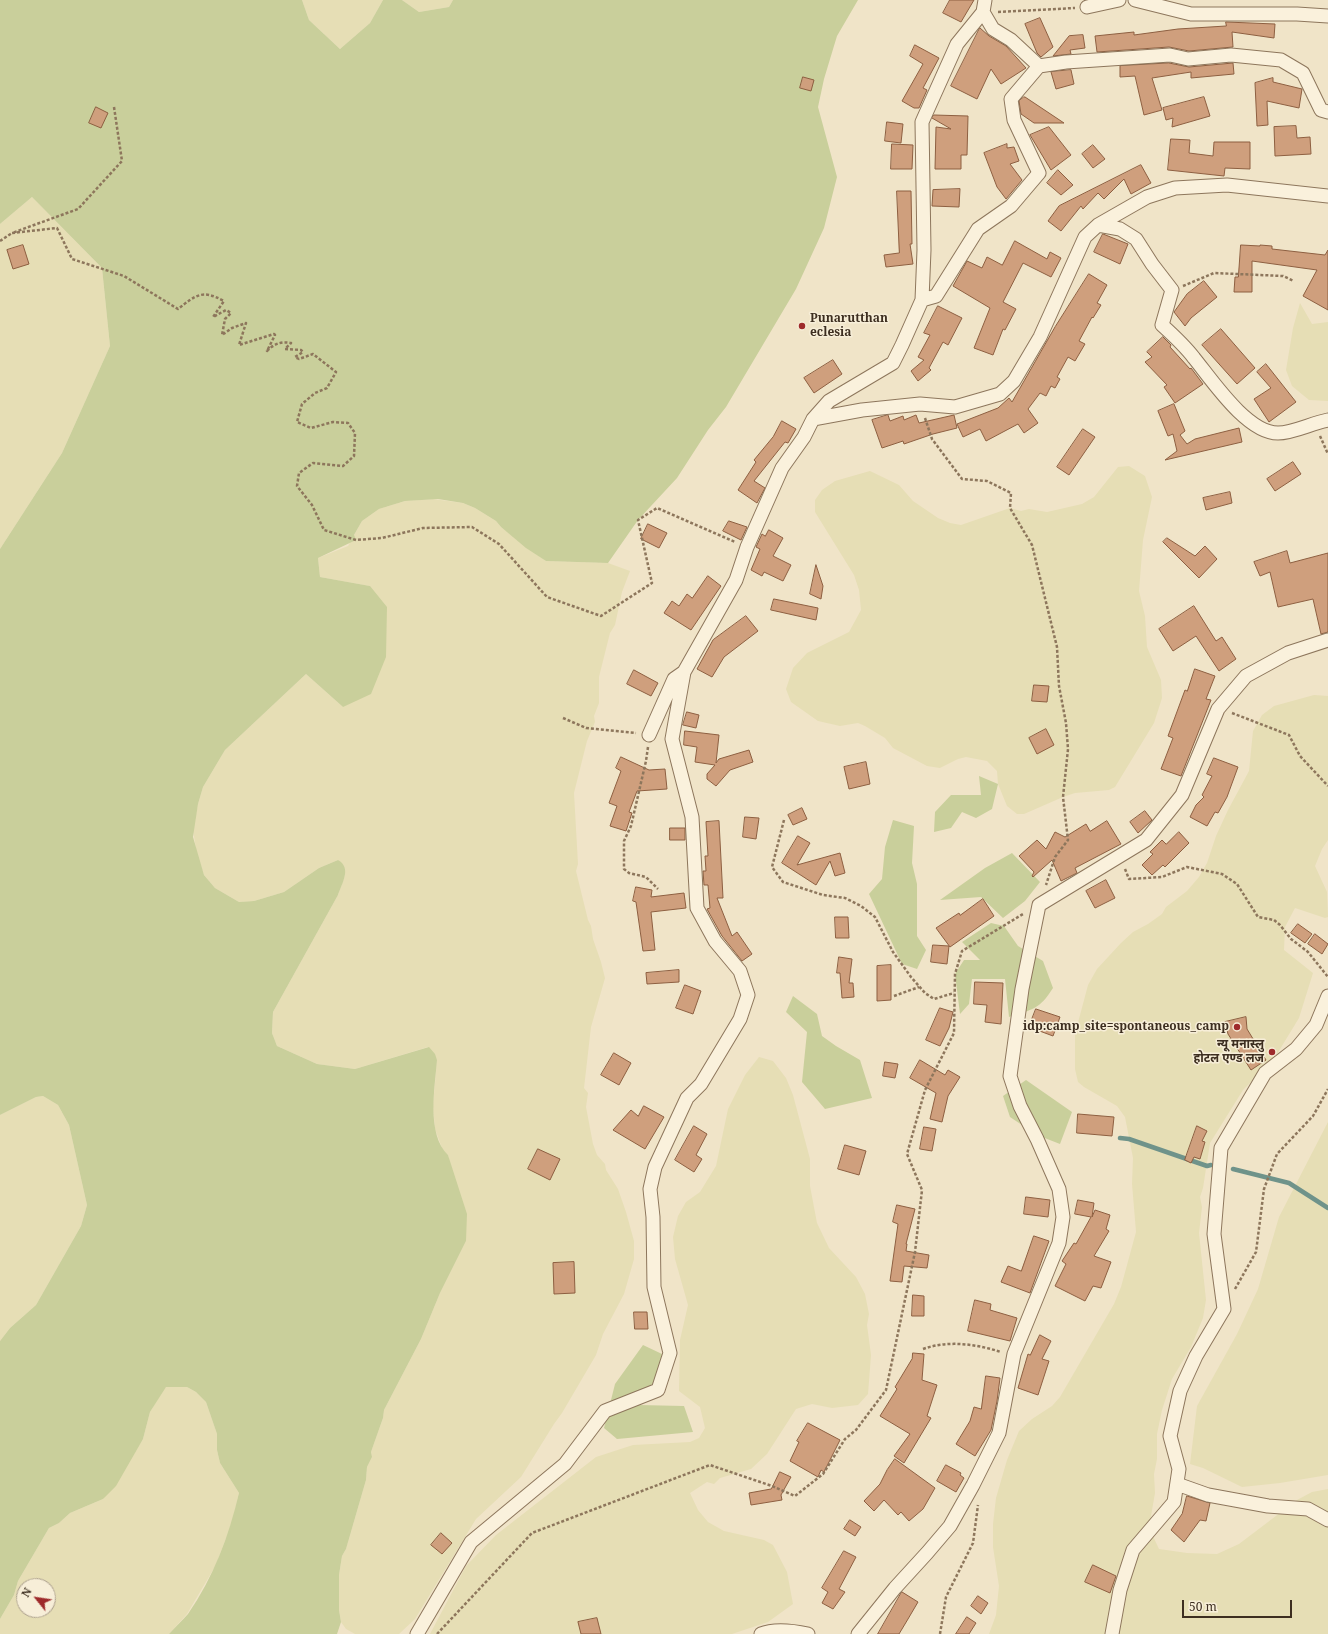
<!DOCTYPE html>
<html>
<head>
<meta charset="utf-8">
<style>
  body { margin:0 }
  #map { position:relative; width:1328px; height:1634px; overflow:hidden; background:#f0e4c8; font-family:"Noto Serif",serif }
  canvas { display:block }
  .north { position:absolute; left:16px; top:1578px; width:40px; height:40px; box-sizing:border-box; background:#f7eed8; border:1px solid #ada18e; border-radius:50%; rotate:300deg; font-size:11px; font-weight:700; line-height:16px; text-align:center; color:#3d2e20 }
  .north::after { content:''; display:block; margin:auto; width:14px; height:18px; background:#9e2a2b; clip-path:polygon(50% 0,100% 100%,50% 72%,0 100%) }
  .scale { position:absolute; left:1182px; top:1600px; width:110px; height:18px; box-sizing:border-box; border:2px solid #3d2e20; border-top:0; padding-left:5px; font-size:12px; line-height:14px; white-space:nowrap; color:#3d2e20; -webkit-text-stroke:3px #f7eed8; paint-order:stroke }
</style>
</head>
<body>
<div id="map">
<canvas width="1328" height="1634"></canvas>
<div class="north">N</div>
<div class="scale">50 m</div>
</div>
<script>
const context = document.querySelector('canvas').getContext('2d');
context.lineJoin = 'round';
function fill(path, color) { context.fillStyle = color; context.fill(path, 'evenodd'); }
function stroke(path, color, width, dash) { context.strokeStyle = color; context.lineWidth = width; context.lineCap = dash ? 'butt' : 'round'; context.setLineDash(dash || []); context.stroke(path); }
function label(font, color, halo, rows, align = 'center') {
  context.font = font + ' "Noto Serif","Noto Sans Devanagari",serif'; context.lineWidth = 3; context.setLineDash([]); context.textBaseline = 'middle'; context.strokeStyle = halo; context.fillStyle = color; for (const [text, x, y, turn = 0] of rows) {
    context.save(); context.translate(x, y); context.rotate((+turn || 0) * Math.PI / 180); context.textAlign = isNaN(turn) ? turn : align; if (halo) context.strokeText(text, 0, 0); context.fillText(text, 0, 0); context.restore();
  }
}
const farmland = new Path2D(`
  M302,0H383L370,23L340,49L309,20Z
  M402,0H453L449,7L419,12Z
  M32,197L102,268L110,346L62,453L0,549V224Z
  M1300,303L1312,324L1328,322V401L1309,400L1292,386L1286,370L1293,328Z
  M1129,466L1145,476L1152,497L1143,540L1139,591L1145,616L1147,647L1161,680L1162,698L1154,723L1115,787L1109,790L1075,793L1063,797L1024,814H1017L1007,806L998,784L997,771L987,761L966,757L958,759L940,768L927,766L893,748L885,738L865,726L858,723L840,726L818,721L791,702L786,689L793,668L807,653L849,632L861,610L859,590L854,575L815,512V500L822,490L835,481L870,471L899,485L913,501L938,518L950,523L961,525L1010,508L1021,511L1029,509L1047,512L1082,504L1094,497L1118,467Z
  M433,499L463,503L475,508L496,521L501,527L546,561L608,563L630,571L622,592L615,625L610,633L599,677V703L594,716L595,722L587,741L574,793L578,864L576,871L588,920L591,926L593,939L601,962L605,978L591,1027L584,1088L588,1093L586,1107L593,1144L597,1155L605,1164L606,1170L618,1189L626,1212L634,1241V1259L624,1294L603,1334L596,1355L562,1413L554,1424L521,1477L476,1519L415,1619L399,1634H355L346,1629L341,1622L339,1610V1575L342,1556L346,1549L366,1480L367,1467L372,1457L371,1452L383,1418L384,1410L421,1339L440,1293L466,1241L448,1155L443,1151L435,1129L433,1106L437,1060L428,1047L355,1069L317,1064L277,1046L272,1033L273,1012L338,895L345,875L338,860L319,868L284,892L254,901L239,902L215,888L204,875L197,855L193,830L198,804L203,787L225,750L306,674L343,707L370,586L320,577L318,558L348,546L362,521L379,509L405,501Z
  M1314,695L1328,696V840L1322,849L1315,866L1327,892L1328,917L1325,918L1295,908L1285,927L1284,950L1313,973L1299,1018L1274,1059L1243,1090L1210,1143L1203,1188L1200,1197L1202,1207L1199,1233L1206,1300L1203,1318L1191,1347L1172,1379L1162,1410L1157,1434V1459L1154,1474L1155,1493L1150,1522L1151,1532L1159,1549L1187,1553L1217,1554L1239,1544L1297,1500L1312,1492L1328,1489V1634H989L996,1615L999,1586L993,1547V1524L996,1498L1007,1460L1019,1431L1032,1419L1052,1406L1060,1397L1114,1304L1121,1287L1136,1232L1132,1184L1133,1158L1125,1117L1117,1106L1084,1087L1078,1082L1075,1069V1034L1088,985L1097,969L1121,943L1133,932L1148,924L1162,914L1166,907L1187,891L1199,877L1207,863L1216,836L1228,810L1249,771L1253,731L1262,715L1274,706Z
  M759,1057L773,1061L786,1078L793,1095L810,1159V1186L817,1223L829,1248L856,1277L865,1294L869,1314L867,1325L871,1355L868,1394L858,1405L832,1408L812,1404L796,1409L767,1454L751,1469L720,1478L714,1484L707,1482L690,1493L698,1510L708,1522L724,1531L764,1540L773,1545L787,1572L793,1604L768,1622L732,1634H430L466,1566L496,1535L596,1457L633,1445L690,1442L699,1438L705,1428L700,1407L679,1391L680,1340L688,1305L675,1259L673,1237L678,1216L686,1202L700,1192L716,1166L728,1109L745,1075Z
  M43,1096L58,1105L69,1125L87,1205L81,1226L36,1305L10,1328L0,1341V1115L36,1097Z
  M1328,1122V1475L1280,1483L1242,1487L1203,1468L1190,1464L1197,1406L1237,1334L1258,1289L1279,1217Z
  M170,1386L187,1387L196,1392L206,1402L217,1434V1450L220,1463L239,1493L233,1519L216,1565L187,1614L169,1634H0V1619L14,1595L18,1581L49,1528L59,1523L70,1513L103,1499L143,1439L150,1412L162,1391L166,1387ZM24,1586H48V1610H24Z`);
const green = new Path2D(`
  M0,0H302L309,20L340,49L370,23L383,0H402L419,12L449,7L453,0H858L837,36L824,79L818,107L837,177L824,228L796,289L726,407L708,430L677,478L638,520L608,563L546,561L526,548L501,527L496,521L475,508L463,503L438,499L405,501L379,509L362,521L354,535L356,540L318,558L320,577L370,586L387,607L386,657L371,694L343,707L306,674L225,750L203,787L198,804L193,837L204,875L215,888L239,902L254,901L284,892L319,868L338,860C352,868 342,883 338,895L273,1012L272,1033L277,1046L317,1064L355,1069L429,1047L435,1054L437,1060C435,1087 426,1134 448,1155L467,1214L466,1241L440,1293L421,1339L384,1410L383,1418L371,1452L372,1457L367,1467L366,1480L346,1549L342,1556L339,1575V1610L341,1622L337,1634H169C175,1627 182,1621 188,1614C213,1578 229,1536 239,1493L220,1463L217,1450V1434L206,1402L196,1392L187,1387H166L150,1412L143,1439L116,1486L103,1499L70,1513L59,1523L49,1528L18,1581L14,1595L0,1619V1341L10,1328L36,1305L81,1226L87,1205L69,1125L58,1105L43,1096L36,1097L0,1115V549L62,453L110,346L102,268L32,197L0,224Z
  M979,776L998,784L992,809L976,818L962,812L951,828L934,832L935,812L951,795H981Z
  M893,820L914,826L912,863L917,884V936L926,950L917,969L902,964L869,894L882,879L885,847Z
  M1012,853L1040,882L1025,901L1003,918L981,897L940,900L985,868Z
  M991,923L1004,926L1018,946L1043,961L1053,988C1039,1010 1033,1009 1009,1017L1005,979H972L969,1004L960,1014L955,974L964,960H980L962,942Z
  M793,996L817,1014L822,1036L836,1046L860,1060L872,1098L825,1109L802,1082L807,1032L786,1012Z
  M1026,1080L1072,1112L1060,1144L1037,1135L1010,1117L1003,1096Z
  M643,1345L662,1354L659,1378L648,1388L638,1405L684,1406L693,1432L617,1439L604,1428L615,1384Z`);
const stream = new Path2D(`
  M1120,1138L1129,1139L1207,1166L1211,1165
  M1233,1169L1289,1183L1328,1208`);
const building = new Path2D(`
  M950,0H974L961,22L943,13Z
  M1040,18L1053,47L1041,57L1037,53L1025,24Z
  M1226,22L1275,24L1274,38L1232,32L1233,47L1189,51L1169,47L1097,52L1095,36L1134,32V35L1178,29L1226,26Z
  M980,28L989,36L1006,46L1026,68L1001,84L991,69L977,99L951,86Z
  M1083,35L1085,48L1070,50L1071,54L1053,56L1069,36Z
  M915,45L939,58L923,88L927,90L919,108H914L902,101L923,64L910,56Z
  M1169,63L1189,67L1233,63L1234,74L1191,78V72L1152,78L1162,110L1144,115L1135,76L1120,77V66Z
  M1071,70L1074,84L1056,89L1051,72Z
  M803,77L814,80L811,91L800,88Z
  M1273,78V82L1302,89L1299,108L1267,101L1268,125L1257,126L1255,83Z
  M1024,97H1025L1064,123H1034L1021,114L1019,101Z
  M1204,97L1210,116L1172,127L1173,118L1166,120L1163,108Z
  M96,107L108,113L101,128L89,123Z
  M934,115L968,116L967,155H961V169H935L936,127L951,129L932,118Z
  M887,122L903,124L901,143L885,141Z
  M1296,126L1297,138L1310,137L1311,154L1275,156L1274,127Z
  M1049,127L1071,155L1051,170L1030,135Z
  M1171,139L1190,140L1189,153L1213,156L1214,142H1250V169L1225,168L1224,176L1168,170Z
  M892,144L913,145L912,169H891Z
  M1007,144V148L1014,147L1019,161L1010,164L1022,180L1006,199L997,187L984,153Z
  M1093,145L1105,159L1093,168L1082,154Z
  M1141,165L1151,183L1131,194L1124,179L1104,199L1098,193L1083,209L1081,206L1061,231L1048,221L1059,206Z
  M1058,170L1073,185L1061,195L1047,183Z
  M960,189L959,207L932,206L933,190Z
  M897,191H911L912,244H910L913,264L886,267L884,255L899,253Z
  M1103,234L1128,244L1120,264L1094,252Z
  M1015,241L1047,259L1050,252L1061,258L1051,277L1023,263L1003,302L1016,309L1005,330L1003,329L993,355L974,348L990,308L953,286L967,261L982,268L987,257L1002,265Z
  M23,245L29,264L13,269L7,250Z
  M1241,245L1260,246V245L1272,246V249L1325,255L1328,250V310L1303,296L1317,270L1252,261V292H1234L1235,277H1238Z
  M1089,274L1107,285L1097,303L1101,305L1093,318L1092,317L1079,341L1085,344L1075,361L1068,357L1057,377L1060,379L1055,388L1051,386L1046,396L1040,393L1028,409L1038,423L1024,433L1018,424L986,441L980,429L963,437L957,424L998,408L1009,398L1012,402L1055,327Z
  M1204,281L1217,297L1191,318L1185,326L1174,312L1187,294Z
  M938,306L962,318L948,345L943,342L929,368L931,370L918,381L911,371L924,360L918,357L930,335L924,333Z
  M1221,329L1255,368L1237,384L1202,345Z
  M1163,337L1171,345L1170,347L1190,369L1191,368L1203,384L1175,403L1164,387L1167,385L1145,362L1152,357L1147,352Z
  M833,360L842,374L814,393L804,378Z
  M1266,364L1296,402L1269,422L1254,399L1271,388L1257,372Z
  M1174,404L1185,431L1180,435L1187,444L1195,439L1239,428L1242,442L1165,460L1177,451L1173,434L1168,436L1158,411Z
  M888,415L890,421L903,416L904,420L916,415L919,423L954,415L957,428L933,434L904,444L903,441L882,448L872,420Z
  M782,421L796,429L788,443L785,442L754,481L765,488L757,503L738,490L756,462L754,460L773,437Z
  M1083,429L1095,437L1069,475L1057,467Z
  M1293,462L1301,474L1275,491L1267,479Z
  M1230,492L1232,503L1206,510L1203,498Z
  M729,521L747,527L741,540L723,531Z
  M648,524L667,533L659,548L641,539Z
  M769,530L783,538L773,556L791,565L783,581L764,572L762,576L751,570L760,549L756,547L762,534L765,536Z
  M1167,538L1195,556L1205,546L1217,559L1199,578L1163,542Z
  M1287,551L1290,563L1328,553V632L1321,634L1313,599L1278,607L1270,572L1260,576L1254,562Z
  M816,565L823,586L821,599L810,594Z
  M708,576L721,586L691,630L664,613L672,601L679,606L687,594L692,598Z
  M774,599L818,608L816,620L771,610Z
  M1194,606L1216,641L1222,637L1236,659L1219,671L1196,636L1173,651L1159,629Z
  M746,616L758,631L724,657L712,677L697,669L713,640Z
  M1195,669L1215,676L1206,699L1211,700L1181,776L1161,769L1173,738L1168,736L1185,690L1187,691Z
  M634,670L658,683L651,696L627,684Z
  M1034,685L1049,686L1047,702L1032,701Z
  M687,712L699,715L696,728L683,725Z
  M1046,729L1054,745L1037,754L1029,738Z
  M685,731L719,735L716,763L719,759L749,750L753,762L730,770L716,786L707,779V774L715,765L695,762L697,747L684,745Z
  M621,757L649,770L665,769L667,789L637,791L629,812L632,813L626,831L610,826L617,806L609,803L621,771L616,768Z
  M1214,758L1238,767L1227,797L1218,813L1215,812L1207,826L1190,817L1196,805L1204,797L1202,795L1212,776L1207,774Z
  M866,762L870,784L849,789L844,767Z
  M802,808L807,819L793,825L788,815Z
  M1145,811L1152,820L1138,833L1130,822Z
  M745,817L759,818L756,839L743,837Z
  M719,821L723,898H717L732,936L737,932L752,954L742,961L722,936L707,909L710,908L708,885H704L703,871H706L705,856H708L706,822Z
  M1107,821L1121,844L1075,868L1077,873L1061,881L1052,860L1033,877L1032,876L1034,872L1019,856L1037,840L1046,849L1055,832L1065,837L1086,824L1090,831Z
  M670,828H685V840H670Z
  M1179,832L1189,843L1165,867L1163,865L1152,875L1142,865L1153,854L1150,852L1162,840L1166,844Z
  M798,836L810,843L797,865L840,853L845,873L835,876L830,861L816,885L782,863Z
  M1106,880L1115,898L1095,908L1086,891Z
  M636,887L652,890L651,897L684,893L686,908L651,912L655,950L643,951L636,902L633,901Z
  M983,899L994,916L950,947L936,928L959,913L960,915Z
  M835,917H848L849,938H836Z
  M1298,924L1312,934L1305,943L1291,933Z
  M1315,934L1328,944L1322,954L1308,944Z
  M933,945L949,946L947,964L931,962Z
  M839,957L852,959L849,983H853L854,997L842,998L840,973H837Z
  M891,965V1000L877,1001V966Z
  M679,970V982L647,984L646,973Z
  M975,982L1003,983L1001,1024L985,1022L987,1005L974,1004Z
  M685,985L701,991L693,1014L676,1008Z
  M940,1008L953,1012L949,1028L940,1046L926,1040Z
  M1036,1009L1060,1017L1053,1036L1029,1027Z
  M1246,1017L1247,1029L1266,1060L1251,1070L1228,1034L1225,1022Z
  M614,1053L631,1063L619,1085L601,1075Z
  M920,1060L945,1075L948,1070L960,1077L948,1096L942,1122L930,1119L936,1093L910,1078Z
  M885,1062L898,1064L895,1078L883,1076Z
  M644,1106L664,1117L645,1149L613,1130L631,1110L638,1116Z
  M1078,1114L1114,1117L1112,1136L1077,1133Z
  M694,1126L707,1134L696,1155L702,1159L694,1172L675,1160Z
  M1197,1126L1207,1131L1202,1141L1205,1142L1200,1159L1194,1157L1191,1163L1185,1160Z
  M924,1127L936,1129L932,1151L920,1149Z
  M845,1145L866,1151L859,1175L838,1169Z
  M538,1149L560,1159L550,1180L528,1169Z
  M1026,1197L1050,1200L1048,1217L1024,1214Z
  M1078,1200L1094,1203L1092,1217L1095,1210L1110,1215L1106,1229L1109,1231L1094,1256L1111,1262L1101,1288L1093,1286L1085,1301L1055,1286L1066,1264L1062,1261L1074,1243L1076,1244L1091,1217L1075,1214Z
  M897,1205L915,1209L906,1244H907L906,1251L929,1255L927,1268L904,1266L902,1282L890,1281L898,1224L893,1222Z
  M1034,1236L1049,1241L1030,1293L1001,1282L1008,1266L1021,1271Z
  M574,1262L575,1293L554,1294L553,1263Z
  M913,1295L924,1296V1316H912Z
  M975,1300L991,1304L990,1310L1017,1318L1010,1341L968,1331Z
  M634,1312H647L648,1329H635Z
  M1040,1335L1051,1341L1042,1359L1049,1361L1038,1395L1018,1388L1028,1354L1030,1355Z
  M913,1353L924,1354L922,1380L937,1385L927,1416L931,1418L904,1463L894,1456L910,1434L880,1416L897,1389L895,1387L912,1359Z
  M986,1376L1000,1378L997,1401L991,1430L975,1456L956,1444L970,1421L974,1407L981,1409Z
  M808,1423L840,1440L824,1472L821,1470L818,1477L790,1461L799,1442L797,1441Z
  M895,1459L935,1488L923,1509L909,1521L901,1512L898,1515L884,1500L874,1511L864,1501L880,1484L887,1470Z
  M946,1465L961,1473L960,1475L964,1478L956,1492L937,1481Z
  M780,1472L791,1477L781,1495L782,1500L751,1505L749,1493L771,1489Z
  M1187,1496L1210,1503L1206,1521L1200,1520L1184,1542L1171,1530L1182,1514Z
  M850,1520L861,1527L855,1536L844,1529Z
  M441,1533L452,1543L442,1554L431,1545Z
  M844,1551L856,1557L839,1589L845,1592L833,1609L822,1603L828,1592L822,1588Z
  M1093,1565L1116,1576L1110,1593L1085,1582Z
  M902,1592L918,1602L908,1619L899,1634H878Z
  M978,1596L988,1603L981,1614L971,1606Z
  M967,1617L976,1623L969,1634H956Z
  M597,1618L601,1634H581L578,1622Z`);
const path = new Path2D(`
  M998,12L1075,8
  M114,107L122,161L78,209L12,233L57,228L72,259L124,276L178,309C196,295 202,289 224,301L213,317L226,310L231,313L225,319L222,335L232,328L246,323L239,345L274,334L275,335L267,351C274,344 281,341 291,343L285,349L301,350L303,352L295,357L299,359L313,354L336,372L327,388L315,393L302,404L297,422L311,428L333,422L348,423L355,433L354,456L343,466L313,463L299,473L297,486L312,505L324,530L356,540L382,538L423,528L472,527L499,544L547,597L601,616L652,583L638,520L657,508L735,542
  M0,241L12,233
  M1183,286L1214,273L1283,276L1294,281
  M925,418L932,439L962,479L987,481L1011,493L1010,508L1032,545L1057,647L1059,686L1066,723L1068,749L1063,797L1068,840L1055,857L1046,885
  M1320,436L1328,454
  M1232,713L1289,735L1300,756L1328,786
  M563,718L586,728L636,733
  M648,747L646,761L631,826L624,841V869L629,873L646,877L658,889
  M784,820L772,867L783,882L823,895L845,898L861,906L875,917L893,952L911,977L925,993L934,999L954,993
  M1125,869L1129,879L1162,877L1187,867L1222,874L1237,884L1258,917L1274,920L1280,925L1291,939L1308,952L1328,977
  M894,996L919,987
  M1235,1289L1256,1252L1264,1189L1277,1154L1313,1116L1328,1089
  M923,1349C948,1340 976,1344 1001,1352
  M437,1634L532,1533L710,1465L772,1486L795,1496L823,1474L845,1439L856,1430L886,1390L915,1252L922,1190L907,1154L925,1090L954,1033L955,974L962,951L1023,914
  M940,1634L946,1597L973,1543L978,1505`);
const minor = new Path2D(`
  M1135,0L1191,14H1297L1328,16
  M1087,7L1119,0
  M983,12L993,29L1011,40L1039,66L1066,62L1170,55L1188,59L1231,55L1281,60L1303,73L1321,110L1328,112
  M1098,225L1120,229L1136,239L1152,264L1172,290L1162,325C1173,335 1185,346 1194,358C1212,380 1247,433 1278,433C1293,433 1312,423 1328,420
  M922,300L936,296L978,229L1011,206L1039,173L1014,120L1011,99L1039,66
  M813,419L862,410L920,404L955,407L1000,394L1014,381L1040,337L1085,237L1098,225L1147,197L1175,188L1227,185L1328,196
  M649,735L674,679L684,672
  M1177,1484L1208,1495L1268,1506L1308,1509L1328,1520
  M417,1634L471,1542L565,1464L605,1411L658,1390L670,1353L654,1287L653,1217L650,1189L655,1167L687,1098L701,1084L740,1019L748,995L740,971L715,941L697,908L692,817L672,739L684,672L736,580L747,547L782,468L804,437L813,419L829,401L893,363L902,345L922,300L924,250L922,122L957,44L983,12L985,0
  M761,1634C775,1628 794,1631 808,1634
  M858,1634L895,1588L927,1553L950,1526L973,1485L999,1433L1014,1354L1059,1243L1063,1217L1059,1189L1037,1139L1020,1106L1010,1076L1022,989L1039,905L1146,840L1182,795L1218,709L1246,676L1288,653L1328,640
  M1112,1634L1120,1590L1133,1550L1174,1502L1179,1469L1170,1436L1180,1391L1196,1356L1224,1309L1214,1234L1221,1148L1265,1073L1296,1049L1316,1025L1328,996`);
const markers = [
  [802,326,4,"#9e2a2b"],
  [1237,1027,4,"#9e2a2b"],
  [1272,1052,4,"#9e2a2b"]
];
const poiNames = [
  ["Punarutthan",810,319,"left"],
  ["eclesia",810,333,"left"],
  ["idp:camp_site=spontaneous_camp",1229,1027],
  ["न्यू मनास्लु",1264,1045],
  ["होटल एण्ड लज",1264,1059]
];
fill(farmland, '#e6deb5');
fill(green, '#c9cf9b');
stroke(stream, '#6f938a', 4.5);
fill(building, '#cf9f7d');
stroke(building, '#8d5f41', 1);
stroke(minor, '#8d765c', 15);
stroke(path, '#8d765c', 2.5, [3, 2]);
stroke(minor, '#faf1dc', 13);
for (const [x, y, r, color] of markers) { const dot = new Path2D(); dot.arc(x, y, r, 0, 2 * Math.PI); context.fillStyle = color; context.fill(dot); stroke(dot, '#f7eed8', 1.5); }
label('bold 12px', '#3d2e20', '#f7eed8', poiNames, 'right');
</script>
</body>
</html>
